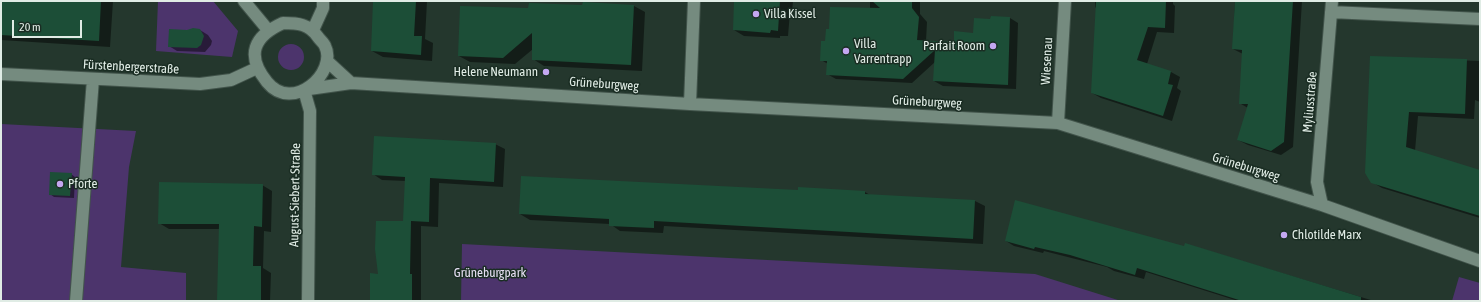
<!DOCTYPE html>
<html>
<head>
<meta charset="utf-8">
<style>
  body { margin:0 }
  #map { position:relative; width:1481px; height:302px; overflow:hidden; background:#24372d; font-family:"Asap Condensed",sans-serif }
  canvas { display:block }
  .frame { position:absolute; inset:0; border:2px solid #e0ece5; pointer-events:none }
  .scale { position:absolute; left:12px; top:20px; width:70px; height:18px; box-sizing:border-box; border:2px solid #e0ece5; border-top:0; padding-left:5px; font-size:12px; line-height:14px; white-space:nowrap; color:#e0ece5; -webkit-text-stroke:3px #1a2d23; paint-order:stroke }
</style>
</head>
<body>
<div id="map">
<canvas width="1481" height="302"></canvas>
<div class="frame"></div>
<div class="scale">20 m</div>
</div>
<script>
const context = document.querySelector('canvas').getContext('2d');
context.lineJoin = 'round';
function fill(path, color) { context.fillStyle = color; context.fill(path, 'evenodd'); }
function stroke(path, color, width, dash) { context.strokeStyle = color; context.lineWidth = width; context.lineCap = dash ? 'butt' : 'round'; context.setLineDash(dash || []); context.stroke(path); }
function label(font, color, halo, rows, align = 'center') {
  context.font = font + ' "Asap Condensed",sans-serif'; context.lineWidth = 3; context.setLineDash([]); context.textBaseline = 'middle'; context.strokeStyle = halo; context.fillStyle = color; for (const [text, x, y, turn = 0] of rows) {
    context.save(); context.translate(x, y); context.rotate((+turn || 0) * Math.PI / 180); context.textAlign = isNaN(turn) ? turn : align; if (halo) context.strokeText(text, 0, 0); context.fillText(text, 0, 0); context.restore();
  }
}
const green = new Path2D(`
  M158,1H213L238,31L232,57L156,51Z
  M278 57a13 13 0 1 1 26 0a13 13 0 1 1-26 0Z
  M1,124L136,131L129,167L121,267L186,273V301H1Z
  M462,244L1035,274L1121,301H461Z
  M1459,277L1480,283V301H1452Z`);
const shadow = new Path2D(`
  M1,1H113L110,47L1,40Z
  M375,1H427L425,39L433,43L432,61L383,57L372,51Z
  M736,1H793L792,12H790L788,36H780V38L744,36L734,30Z
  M870,1H920V14L927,22L926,41L954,43L974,34L991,20L1010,18L1018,23L1016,89L943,86L934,81L935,62L912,83L836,79L827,74L828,64L821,60L830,30L870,9Z
  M1095,1H1173V4L1175,6L1174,33L1157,32L1147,64L1171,72L1180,77L1177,88L1181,91L1172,121L1101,98L1092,93L1097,9L1095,7Z
  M1235,1H1302L1293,147L1281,155L1248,145L1238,140L1248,108L1241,104L1243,54L1233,49Z
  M583,6H634L645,12L642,71L544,66L533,59V49L515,64L470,62L459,56L529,9Z
  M200,30L208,35L212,41L211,45L205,52L177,51L169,46Z
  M1371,57L1480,61V102L1475,100L1474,119L1418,116L1415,151L1480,171V218L1382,188L1372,182Z
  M495,144L505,149L503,187L439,183L438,227L421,226V301H371L380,275L408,222L406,181L382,180L373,174Z
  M71,174L75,177L74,198L54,197L50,194Z
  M262,185L272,191L271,232L264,231L263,268L271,273L270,301H218L220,229H169L159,223Z
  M799,188L865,192L870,195L975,201L985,206L983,244L664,226L663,233L620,231L610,224L530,220L520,214L799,191Z
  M1006,241L1185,247L1186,244L1374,301H1238L1146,272L1144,279L1114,271L1107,267L1044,251L1043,253L1014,246Z`);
const building = new Path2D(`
  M1,1H101L99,41L1,35Z
  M373,1H416L414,36H422L421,55L371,51Z
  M734,1H780L778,31L771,30L770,33L733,30Z
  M872,1H912V8L919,17L917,40L954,42V31L973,33L974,18L990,19L991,16L1010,17L1008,85L933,81L935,50L903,79L826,75L827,61H820L821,41H825L826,29H829L830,7L880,8Z
  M1096,1H1166L1165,28L1148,27L1137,60L1171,71L1168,84L1173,85L1163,116L1091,93Z
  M1235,1H1293L1284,142L1271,151L1237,140L1248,104H1239L1242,50L1232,49Z
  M583,2L634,5L631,65L532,60V33L503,58L458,56L460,6L528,8L529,3L582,5Z
  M193,28L200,29L204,36L201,45L197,48L168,47L169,29L187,30Z
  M1370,56L1467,59L1465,114L1409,112L1406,147L1480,170V216L1371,183L1365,173Z
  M374,136L496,143L494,182L430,178L429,222L411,221L410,274H412V301H370V273L378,274L375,249L376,221H410H403L405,177L372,175Z
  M50,172L72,173L70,196L49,195Z
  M521,176L798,190V187L865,191V194L975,200L973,239L654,221V228L609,226V219L519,214Z
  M159,182L263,184L262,227L254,226L253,266H261V301H217L219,224H158Z
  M1015,200L1184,246L1185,243L1361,297V301H1242L1137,268L1135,275L1070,255L1035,247L1034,249L1005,241Z`);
const minor = new Path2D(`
  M244,1L268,30
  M1331,12L1480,19
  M283,23C298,23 309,24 318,37C320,40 324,43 325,46C338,72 293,114 267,82C245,55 254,36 283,23Z
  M313,30L323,8V1
  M327,61L351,83
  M1,74L200,84L231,80L257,68
  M309,89L351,83L690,104L1058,123L1322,205L1480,261
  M304,90L310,111L308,301
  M690,104L694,1
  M1058,123L1065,1
  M1322,205L1317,182L1332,1
  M76,301L93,79`);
const markers = [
  [756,14,4,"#c4a7f1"],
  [993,46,4,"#c4a7f1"],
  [846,51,4,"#c4a7f1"],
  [546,72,4,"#c4a7f1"],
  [60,184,4,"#c4a7f1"],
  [1284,235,4,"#c4a7f1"]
];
const poiNames = [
  ["Villa Kissel",764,14],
  ["Villa",854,44],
  ["Varrentrapp",854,59],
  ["Parfait Room",985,46,"right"],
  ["Helene Neumann",538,72,"right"],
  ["Pforte",68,184],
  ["Chlotilde Marx",1292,235]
];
const streetNames = [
  ["Wiesenau",1047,61,-87],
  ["Fürstenbergerstraße",131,67,3],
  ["Grüneburgweg",604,84,4],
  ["Grüneburgweg",927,102,3],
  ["Myliusstraße",1310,102,-85],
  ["Grüneburgweg",1246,167,17],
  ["August-Siebert-Straße",295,195,-89]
];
const parkNames = [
  ["Grüneburgpark",490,273]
];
fill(green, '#4c346c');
fill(shadow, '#0007');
fill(building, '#1c4e37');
stroke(minor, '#42544b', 14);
stroke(minor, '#758b7f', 12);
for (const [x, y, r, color] of markers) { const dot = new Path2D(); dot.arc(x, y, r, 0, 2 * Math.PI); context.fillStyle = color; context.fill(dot); stroke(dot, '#1a2d23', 1.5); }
label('13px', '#e0ece5', '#1a2d23', poiNames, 'left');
label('13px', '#e0ece5', '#1a2d23', streetNames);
label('13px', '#e6dff3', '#1a2d23', parkNames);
</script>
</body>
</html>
